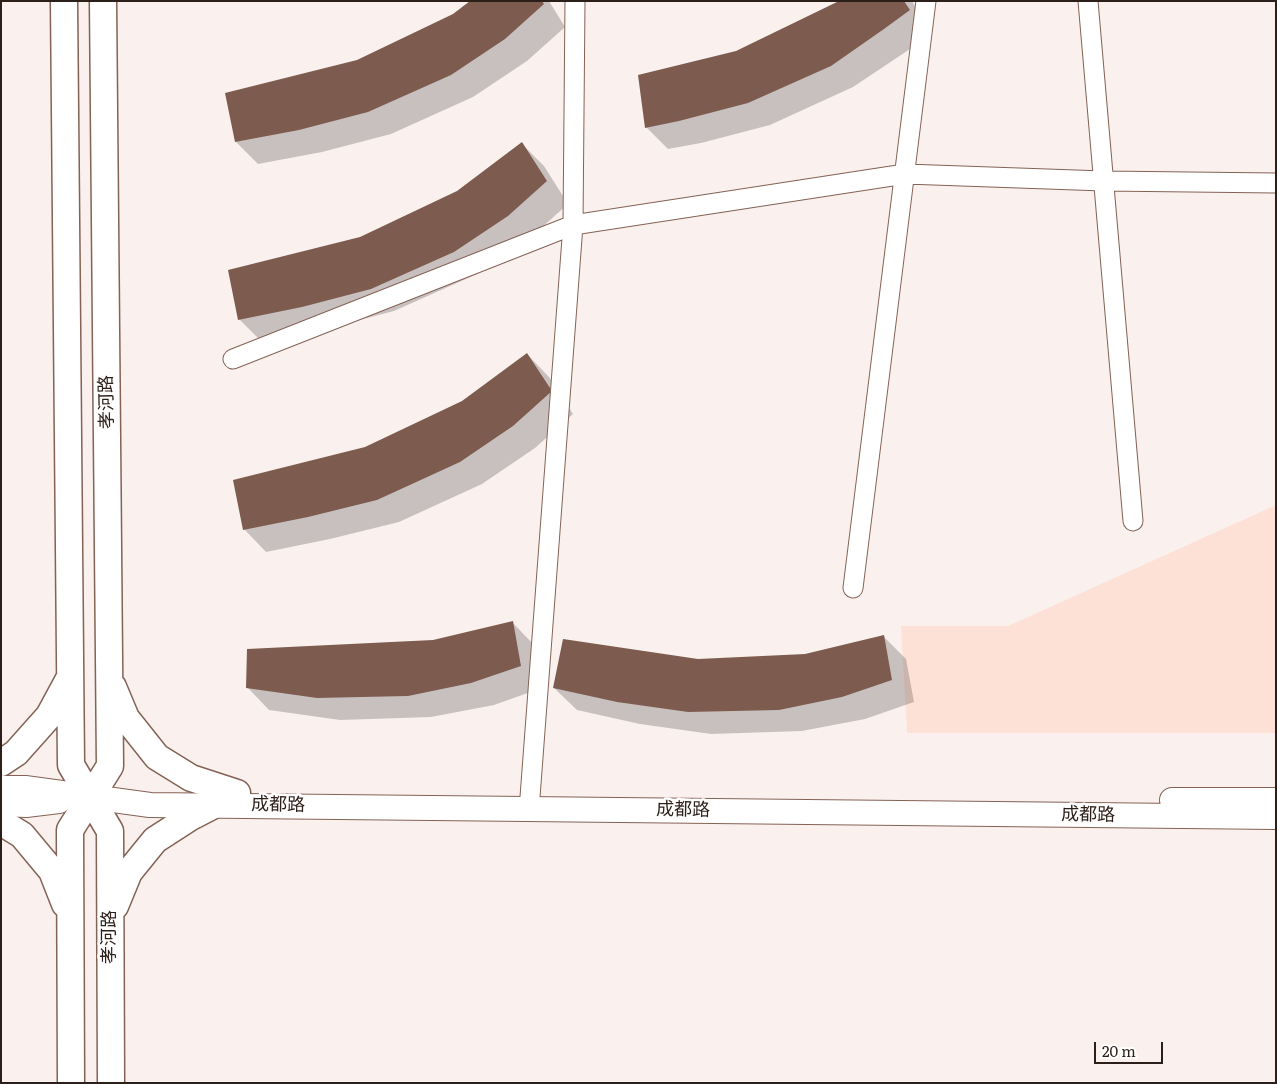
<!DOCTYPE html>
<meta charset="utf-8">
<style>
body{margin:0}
#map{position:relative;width:1277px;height:1084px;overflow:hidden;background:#faf1ee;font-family:Literata,serif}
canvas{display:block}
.frame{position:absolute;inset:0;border:2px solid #2c1e19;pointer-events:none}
.scale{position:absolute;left:1094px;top:1042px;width:69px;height:22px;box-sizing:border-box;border:2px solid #2c1e19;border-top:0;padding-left:6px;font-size:15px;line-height:18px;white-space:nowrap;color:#2c1e19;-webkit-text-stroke:4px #fff;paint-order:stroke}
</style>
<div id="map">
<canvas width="1277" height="1084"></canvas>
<div class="frame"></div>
<div class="scale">20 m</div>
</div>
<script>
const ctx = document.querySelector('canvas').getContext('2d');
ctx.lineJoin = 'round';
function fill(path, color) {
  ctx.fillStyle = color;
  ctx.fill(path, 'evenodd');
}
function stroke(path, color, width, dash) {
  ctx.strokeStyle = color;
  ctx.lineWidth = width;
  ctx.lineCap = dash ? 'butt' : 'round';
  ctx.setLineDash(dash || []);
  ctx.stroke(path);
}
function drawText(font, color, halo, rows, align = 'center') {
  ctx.font = font + ' Literata,"Noto Sans SC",serif';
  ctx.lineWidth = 5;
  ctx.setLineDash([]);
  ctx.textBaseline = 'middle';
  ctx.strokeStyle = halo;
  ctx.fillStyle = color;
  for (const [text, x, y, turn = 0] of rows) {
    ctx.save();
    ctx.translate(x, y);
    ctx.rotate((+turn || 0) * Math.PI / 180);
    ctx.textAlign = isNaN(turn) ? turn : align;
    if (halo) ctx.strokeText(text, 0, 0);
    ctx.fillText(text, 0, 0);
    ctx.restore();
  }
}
fill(new Path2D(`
 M 1276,505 L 1276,733 L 907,733 L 901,626 L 1008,626 Z`), '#fde1d6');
fill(new Path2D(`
 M 472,1 L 549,1 L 565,27 L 527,61 L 473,97 L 391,134 L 322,152 L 258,164 L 236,142 L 357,61 L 454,15 Z
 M 841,1 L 912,1 L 931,33 L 907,51 L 853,87 L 770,125 L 701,143 L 668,149 L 646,127 L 737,52 Z
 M 522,144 L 544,166 L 568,204 L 530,238 L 477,274 L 394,311 L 325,329 L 261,341 L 239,319 L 361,238 L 457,192 Z
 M 527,354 L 549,377 L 573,414 L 535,448 L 482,484 L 399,522 L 330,539 L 266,552 L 244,529 L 366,448 L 462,402 Z
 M 512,622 L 534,645 L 542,688 L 494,705 L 431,717 L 340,720 L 269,710 L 247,687 Z
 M 884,637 L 906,659 L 914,702 L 865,719 L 802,731 L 711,734 L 640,724 L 577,710 L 554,688 L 698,661 L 805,656 Z`), '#0003');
fill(new Path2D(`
 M 470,1 L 542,1 L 544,4 L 505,39 L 451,75 L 368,112 L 299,130 L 235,142 L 225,93 L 357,60 L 453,14 Z
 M 839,1 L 904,1 L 910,10 L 884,29 L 831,66 L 748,103 L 679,121 L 645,128 L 638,75 L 736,51 Z
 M 522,142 L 547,181 L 508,216 L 454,252 L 371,289 L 302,307 L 238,320 L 228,270 L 360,237 L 457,191 Z
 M 527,353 L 552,391 L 513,426 L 460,462 L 377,500 L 308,517 L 243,530 L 233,480 L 365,447 L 462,401 Z
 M 513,621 L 521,666 L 471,683 L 408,696 L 317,698 L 246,688 L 247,649 L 433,640 Z
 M 884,635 L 892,680 L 842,697 L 779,710 L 688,712 L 617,702 L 553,688 L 563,639 L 698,659 L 805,654 Z`), '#7d5c4f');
const minor = new Path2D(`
 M 1088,1 L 1133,521
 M 233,359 L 573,225 L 905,174 L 1104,181 L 1276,183
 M 853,588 L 926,1
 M 530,797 L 573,225 L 575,1`);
const tertiary = new Path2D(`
 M 1,788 L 25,788 L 150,805 L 1276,817
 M 1172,800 L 1276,800
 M 1,804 L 26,805 L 59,801`);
const secondary = new Path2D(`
 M 64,1 L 71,765 L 110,831 L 111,1083
 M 113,687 L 126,718 L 157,757 L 191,778 L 237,793
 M 1,763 L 16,753 L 49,716 L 69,679
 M 1,822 L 22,835 L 52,871 L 65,904
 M 115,906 L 129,872 L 155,840 L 189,818 L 216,804
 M 71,1083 L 70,830 L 110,766 L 103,1`);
stroke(minor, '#846255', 21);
stroke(tertiary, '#846255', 26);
stroke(secondary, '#846255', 29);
stroke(minor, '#fff', 19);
stroke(tertiary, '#fff', 24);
stroke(secondary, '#fff', 26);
drawText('18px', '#2c1e19', '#fff', [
 ["孝河路",107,402,-91],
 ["成都路",278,805,1],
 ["成都路",683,810,1],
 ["成都路",1088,815,1],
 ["孝河路",110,937,-90]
]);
</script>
